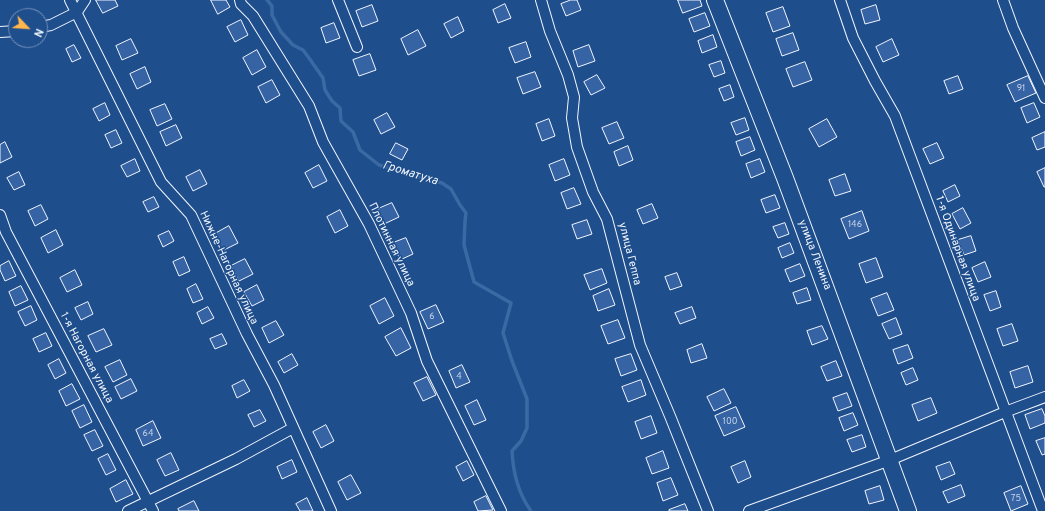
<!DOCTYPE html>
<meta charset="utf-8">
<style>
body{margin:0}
#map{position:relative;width:1045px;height:511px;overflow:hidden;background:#1f4e8c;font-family:Overpass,sans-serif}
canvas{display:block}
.north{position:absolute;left:8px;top:8px;width:40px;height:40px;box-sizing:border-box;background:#1f4e8c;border:1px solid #7391ba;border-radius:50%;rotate:115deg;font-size:11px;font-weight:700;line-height:16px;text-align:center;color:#f2f6ff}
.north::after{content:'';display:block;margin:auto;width:14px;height:18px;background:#ffb74d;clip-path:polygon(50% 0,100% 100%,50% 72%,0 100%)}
</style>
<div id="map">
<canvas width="1045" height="511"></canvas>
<div class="north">N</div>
</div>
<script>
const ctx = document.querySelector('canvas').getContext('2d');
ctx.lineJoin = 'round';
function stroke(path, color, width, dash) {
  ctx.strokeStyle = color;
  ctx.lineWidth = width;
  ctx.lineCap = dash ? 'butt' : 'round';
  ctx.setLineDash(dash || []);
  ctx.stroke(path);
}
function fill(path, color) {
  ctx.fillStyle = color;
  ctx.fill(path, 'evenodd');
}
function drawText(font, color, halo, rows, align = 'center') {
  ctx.font = font + ' Overpass,sans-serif';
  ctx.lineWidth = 3;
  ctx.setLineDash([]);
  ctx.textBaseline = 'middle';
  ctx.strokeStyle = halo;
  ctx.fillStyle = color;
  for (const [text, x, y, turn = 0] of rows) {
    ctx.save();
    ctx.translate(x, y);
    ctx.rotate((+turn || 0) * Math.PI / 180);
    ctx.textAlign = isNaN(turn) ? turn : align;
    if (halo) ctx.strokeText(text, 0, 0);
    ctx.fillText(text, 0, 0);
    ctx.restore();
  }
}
stroke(new Path2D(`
 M 267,0 L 272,6 L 272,15 L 281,32 L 293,45 L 303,50 L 309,58 L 323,78 L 325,90 L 332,101 L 340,108 L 341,121 L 353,132 L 360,150 L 379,165 L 442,183 L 451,189 L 460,205 L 466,213 L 465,221 L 464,245 L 474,282 L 511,303 L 503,333 L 512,361 L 527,399 L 527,428 L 521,441 L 512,451 C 513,473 518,493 531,511`), '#3b69a3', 3.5);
const building = new Path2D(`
 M 96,0 L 115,0 L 118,6 L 103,13 Z
 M 211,0 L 226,0 L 230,7 L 218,14 Z
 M 571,0 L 577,0 L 581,10 L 566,16 L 561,4 Z
 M 678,0 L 700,0 L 702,6 L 683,13 Z
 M 505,4 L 511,18 L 498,23 L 493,10 Z
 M 372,5 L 378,21 L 362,27 L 356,11 Z
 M 876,5 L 880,20 L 865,24 L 861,10 Z
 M 783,7 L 790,26 L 773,32 L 766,13 Z
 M 705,13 L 710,26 L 694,32 L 689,19 Z
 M 458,17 L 464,31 L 451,38 L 444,24 Z
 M 241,20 L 248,35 L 235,42 L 227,27 Z
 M 334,23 L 340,38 L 326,43 L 321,28 Z
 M 418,30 L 426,46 L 408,55 L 401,39 Z
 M 793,33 L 799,50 L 782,56 L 776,39 Z
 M 713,35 L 717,47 L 702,53 L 698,41 Z
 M 131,39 L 138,53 L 122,60 L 116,46 Z
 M 892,39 L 899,55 L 883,62 L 876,47 Z
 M 526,42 L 531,57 L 515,63 L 509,48 Z
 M 74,45 L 81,58 L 72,62 L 66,49 Z
 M 589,45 L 595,61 L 578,67 L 573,51 Z
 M 257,50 L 266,67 L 252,75 L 243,58 Z
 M 370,54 L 376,70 L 359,76 L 353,60 Z
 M 721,61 L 725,73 L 714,77 L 709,65 Z
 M 805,62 L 812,80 L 793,87 L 786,69 Z
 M 145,67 L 151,82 L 137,89 L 130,74 Z
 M 535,72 L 541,87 L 523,94 L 517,78 Z
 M 597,75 L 605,88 L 591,95 L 584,82 Z
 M 958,76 L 963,89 L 949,94 L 944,81 Z
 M 1028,76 L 1036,93 L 1015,102 L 1007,85 Z
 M 272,80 L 280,95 L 266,103 L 258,87 Z
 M 730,85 L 734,97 L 724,101 L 719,89 Z
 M 105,103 L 110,115 L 99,121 L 93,109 Z
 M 1034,103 L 1040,117 L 1027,123 L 1021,108 Z
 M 165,104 L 172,119 L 157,126 L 150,110 Z
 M 387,113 L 395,127 L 381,134 L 374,120 Z
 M 745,118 L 749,130 L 736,135 L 731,123 Z
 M 549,119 L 555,136 L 542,141 L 536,124 Z
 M 827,119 L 837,137 L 819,147 L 809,129 Z
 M 617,122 L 624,138 L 609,144 L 602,128 Z
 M 176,125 L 182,138 L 166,146 L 160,132 Z
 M 116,130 L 122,143 L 111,148 L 105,135 Z
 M 1045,132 L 1045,147 L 1037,150 L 1032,138 Z
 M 750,137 L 755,150 L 741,156 L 736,142 Z
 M 5,142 L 12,157 L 0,163 L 0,145 Z
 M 396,143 L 408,149 L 402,160 L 390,154 Z
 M 937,143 L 944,158 L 930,164 L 923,149 Z
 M 628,146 L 633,160 L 619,166 L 614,152 Z
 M 135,159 L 140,171 L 127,177 L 121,166 Z
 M 564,159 L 570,175 L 555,181 L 549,165 Z
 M 760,159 L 765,172 L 751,178 L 746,164 Z
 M 319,165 L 327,181 L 313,188 L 305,173 Z
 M 1045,168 L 1045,187 L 1044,187 L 1037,172 Z
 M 200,170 L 207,184 L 193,191 L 186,177 Z
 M 19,172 L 25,185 L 14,190 L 7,178 Z
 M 845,174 L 851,191 L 835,196 L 829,180 Z
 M 955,185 L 960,196 L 948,202 L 943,191 Z
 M 574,188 L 581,204 L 567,209 L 561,193 Z
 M 775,195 L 780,208 L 766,213 L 761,200 Z
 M 154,197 L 159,207 L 148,212 L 143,202 Z
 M 392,203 L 399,217 L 384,224 L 378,209 Z
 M 652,204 L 658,218 L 643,224 L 637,210 Z
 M 41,205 L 48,219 L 35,226 L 28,211 Z
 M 963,208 L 971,223 L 960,229 L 952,214 Z
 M 340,210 L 348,226 L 335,233 L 327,217 Z
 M 862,211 L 869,231 L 849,239 L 841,219 Z
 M 587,220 L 592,234 L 577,239 L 572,225 Z
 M 785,223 L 789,234 L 778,238 L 773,227 Z
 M 229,226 L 238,243 L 222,251 L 213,235 Z
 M 56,230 L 63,245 L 48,253 L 41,238 Z
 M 169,231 L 174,241 L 163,247 L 158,236 Z
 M 971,236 L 976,251 L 964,255 L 958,240 Z
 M 406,238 L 413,254 L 400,260 L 393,243 Z
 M 790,243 L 794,253 L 782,258 L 778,248 Z
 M 184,257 L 190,271 L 179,276 L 173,262 Z
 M 876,258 L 883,277 L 866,283 L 859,264 Z
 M 245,259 L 253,274 L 239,281 L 231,266 Z
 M 9,261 L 16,276 L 5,281 L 0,270 L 0,266 Z
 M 985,262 L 991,277 L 978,282 L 972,268 Z
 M 800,264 L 805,276 L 790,282 L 785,270 Z
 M 602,269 L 607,283 L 590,290 L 584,275 Z
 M 75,270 L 82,285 L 67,292 L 60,278 Z
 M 677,273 L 682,286 L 670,290 L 665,277 Z
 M 196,284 L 203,299 L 193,303 L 187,289 Z
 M 257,285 L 264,300 L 252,306 L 244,292 Z
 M 21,286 L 28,300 L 15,306 L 9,292 Z
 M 807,288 L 811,300 L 797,304 L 793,293 Z
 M 609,289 L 615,305 L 598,311 L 593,296 Z
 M 996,291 L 1001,307 L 990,311 L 984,295 Z
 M 887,293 L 894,310 L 878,316 L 871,299 Z
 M 385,298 L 394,316 L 379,324 L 370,306 Z
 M 88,302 L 93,314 L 81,320 L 75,308 Z
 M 436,305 L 444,322 L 428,329 L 420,312 Z
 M 31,306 L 37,320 L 25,326 L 18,312 Z
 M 208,307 L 214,318 L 202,324 L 197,313 Z
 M 692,307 L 696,318 L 680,324 L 675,313 Z
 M 896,318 L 902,334 L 889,339 L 882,324 Z
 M 618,320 L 625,338 L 608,344 L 601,326 Z
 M 276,321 L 284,335 L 269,343 L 262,328 Z
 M 1012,324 L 1018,341 L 1003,346 L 997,329 Z
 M 822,326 L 828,339 L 812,345 L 807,331 Z
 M 401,328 L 411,348 L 396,356 L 385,337 Z
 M 104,329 L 112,345 L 96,352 L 88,336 Z
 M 46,333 L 52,346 L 39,352 L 33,339 Z
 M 222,334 L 227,344 L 215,349 L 210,339 Z
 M 702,344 L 707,358 L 691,363 L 687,350 Z
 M 908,345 L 913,358 L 898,364 L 893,350 Z
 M 292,354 L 298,365 L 284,373 L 278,362 Z
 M 631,354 L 637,370 L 621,376 L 615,359 Z
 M 59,359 L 66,373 L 55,379 L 48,365 Z
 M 120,360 L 127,375 L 113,382 L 105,367 Z
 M 836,361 L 842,376 L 827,381 L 821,367 Z
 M 462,365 L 470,382 L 456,388 L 449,371 Z
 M 1028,366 L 1033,382 L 1015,388 L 1010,372 Z
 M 913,368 L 918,380 L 906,385 L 901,373 Z
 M 427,377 L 436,395 L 423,401 L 414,383 Z
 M 131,379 L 137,391 L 121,399 L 115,387 Z
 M 244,380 L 250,391 L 237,398 L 232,386 Z
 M 641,380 L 646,395 L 628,402 L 622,387 Z
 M 72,384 L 80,399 L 66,406 L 59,391 Z
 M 724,389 L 731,403 L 714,411 L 707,397 Z
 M 847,393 L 852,406 L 838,411 L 833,398 Z
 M 931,398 L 937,413 L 918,421 L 912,405 Z
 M 477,400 L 486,420 L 474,425 L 465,406 Z
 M 84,405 L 92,422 L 80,428 L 72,411 Z
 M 736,407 L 745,427 L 724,436 L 715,416 Z
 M 1042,409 L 1045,416 L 1045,423 L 1030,429 L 1025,415 Z
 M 260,410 L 266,421 L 254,427 L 248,415 Z
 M 853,413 L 858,425 L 844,431 L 839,418 Z
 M 651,416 L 657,433 L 641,439 L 635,422 Z
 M 153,421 L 161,438 L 143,446 L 136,430 Z
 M 326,425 L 334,441 L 321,448 L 313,432 Z
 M 95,430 L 103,446 L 92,451 L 84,435 Z
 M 862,435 L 866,447 L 852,452 L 847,440 Z
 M 1045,438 L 1045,454 L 1042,455 L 1036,441 Z
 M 663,451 L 669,468 L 652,474 L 646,458 Z
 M 171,453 L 179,470 L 165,476 L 157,460 Z
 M 108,454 L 116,470 L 106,475 L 98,459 Z
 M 292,460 L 297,472 L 282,479 L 277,467 Z
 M 467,461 L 474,475 L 463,481 L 456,467 Z
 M 745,461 L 751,477 L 738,483 L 731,467 Z
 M 950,462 L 955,474 L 941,480 L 936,467 Z
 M 351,475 L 361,493 L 347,500 L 338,482 Z
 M 671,478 L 678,495 L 663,501 L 657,483 Z
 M 126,480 L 133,494 L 116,502 L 110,489 Z
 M 961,485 L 965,496 L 948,503 L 943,492 Z
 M 880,486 L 884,500 L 869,504 L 865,491 Z
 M 1021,486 L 1028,504 L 1011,511 L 1004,493 Z
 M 486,496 L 493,510 L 478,511 L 474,502 Z
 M 307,498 L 313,511 L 300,511 L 296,504 Z
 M 194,501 L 199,511 L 179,511 L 178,509 Z
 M 685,504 L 688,511 L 669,511 L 669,510 Z`);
fill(building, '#3563a3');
stroke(building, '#f2f6ff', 1);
const street = new Path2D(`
 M 70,0 L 161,182 L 191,215 L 247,334 L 274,385 L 331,511
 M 240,0 L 241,4 L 253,16 L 309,106 L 323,142 L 369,224 L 411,313 L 427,361 L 501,511
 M 338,0 L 357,47
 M 541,0 L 550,31 L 568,75 L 574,97 L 572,118 L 577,147 L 593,192 L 607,219 L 640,345 L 670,416 L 708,511
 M 840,0 L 853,38 L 875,81 L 895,116 L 1043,511
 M 1003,0 L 1013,28 L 1045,98
 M 40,27 L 51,25 L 77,12 L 85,0
 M 0,32 L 16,31
 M 0,215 L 6,232 L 153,511
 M 128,511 L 236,459 L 293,428
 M 749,511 L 890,460 L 1005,412 L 1045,397`);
const primary = new Path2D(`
 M 715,0 L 785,178 L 908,511`);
stroke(street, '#f2f6ff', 12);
stroke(primary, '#f2f6ff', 18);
stroke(street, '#1f4e8c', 10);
stroke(primary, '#1f4e8c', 16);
drawText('9px', '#c3d1e8', null, [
 ["91",1021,89],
 ["146",855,225],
 ["6",432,317],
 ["4",459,377],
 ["100",730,422],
 ["64",148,434],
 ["75",1016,499]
]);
drawText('11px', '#f2f6ff', '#1f4e8c', [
 ["Плотинная улица",391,245,64],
 ["1-я Одинарная улица",957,249,70],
 ["улица Геппа",629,254,76],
 ["улица Ленина",814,255,69],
 ["Нижне-Нагорная улица",228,268,65],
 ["1-я Нагорная улица",86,358,62]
]);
drawText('italic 12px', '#f2f6ff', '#1f4e8c', [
 ["Громатуха",410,174,17]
]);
</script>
